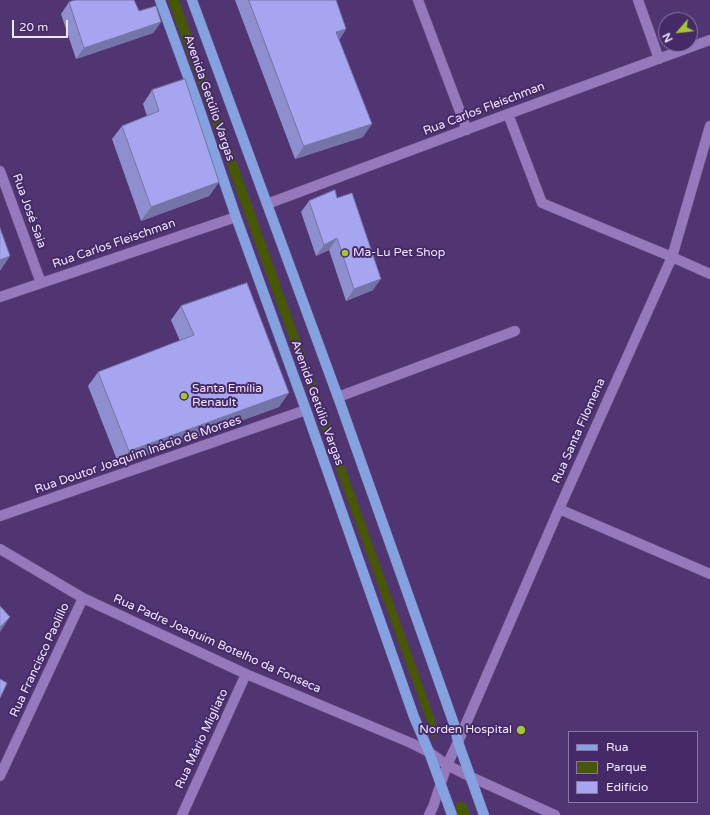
<!DOCTYPE html>
<meta charset="utf-8">
<style>
body{margin:0}
#map{position:relative;width:710px;height:815px;overflow:hidden;background:#513573;font-family:"Varela Round",sans-serif}
canvas{display:block}
.legend{position:absolute;left:568px;top:731px;width:130px;height:72px;box-sizing:border-box;background:#462a67;border:1px solid #8a76a3;margin:0;padding:5px 7px;list-style:none;font-size:12px;color:#f0e7fe}
.legend li{display:flex;align-items:center;gap:8px;height:20px}
.legend b{width:20px;border:1px solid #8a76a3}
.north{position:absolute;left:658px;top:12px;width:40px;height:40px;box-sizing:border-box;background:#462a67;border:1px solid #8a76a3;border-radius:50%;rotate:242deg;font-size:11px;font-weight:700;line-height:16px;text-align:center;color:#f0e7fe}
.north::after{content:'';display:block;margin:auto;width:14px;height:18px;background:#a3c927;clip-path:polygon(50% 0,100% 100%,50% 72%,0 100%)}
.scale{position:absolute;left:12px;top:20px;width:56px;height:18px;box-sizing:border-box;border:2px solid #f0e7fe;border-top:0;padding-left:5px;font-size:12px;line-height:14px;white-space:nowrap;color:#f0e7fe;-webkit-text-stroke:3px #462a67;paint-order:stroke}
</style>
<div id="map">
<canvas width="710" height="815"></canvas>
<ul class="legend">
<li><b style="height:5px;background:#83a2df"></b>Rua</li>
<li><b style="height:11px;background:#465900"></b>Parque</li>
<li><b style="height:11px;background:#a5a6ef"></b>Edifício</li>
</ul>
<div class="north">N</div>
<div class="scale">20 m</div>
</div>
<script>
const ctx = document.querySelector('canvas').getContext('2d');
ctx.lineJoin = 'round';
function fill(path, color) {
  ctx.fillStyle = color;
  ctx.fill(path, 'evenodd');
}
function stroke(path, color, width, dash) {
  ctx.strokeStyle = color;
  ctx.lineWidth = width;
  ctx.lineCap = dash ? 'butt' : 'round';
  ctx.setLineDash(dash || []);
  ctx.stroke(path);
}
function drawText(font, color, halo, rows, align = 'center') {
  ctx.font = font + ' "Varela Round",sans-serif';
  ctx.lineWidth = 4;
  ctx.setLineDash([]);
  ctx.textBaseline = 'middle';
  ctx.strokeStyle = halo;
  ctx.fillStyle = color;
  for (const [text, x, y, turn = 0] of rows) {
    ctx.save();
    ctx.translate(x, y);
    ctx.rotate((+turn || 0) * Math.PI / 180);
    ctx.textAlign = isNaN(turn) ? turn : align;
    if (halo) ctx.strokeText(text, 0, 0);
    ctx.fillText(text, 0, 0);
    ctx.restore();
  }
}
fill(new Path2D(`
 M 168,0 L 179,0 L 439,731 L 436,738 L 432,736 L 430,730 Z
 M 459,801 C 467,802 468,808 470,815 L 458,815 C 456,809 454,806 459,801 Z`), '#465900');
const minor = new Path2D(`
 M 418,0 L 467,130
 M 638,0 L 659,59
 M 508,114 L 542,203 L 672,257 L 710,274
 M 0,171 L 41,283
 M 267,204 L 508,114 L 710,40
 M 0,297 L 236,217
 M 338,397 L 515,331
 M 559,509 L 710,574
 M 0,516 L 306,410
 M 0,549 L 83,598 L 246,674 L 411,743 L 429,752 L 447,765 L 471,777 L 555,815
 M 0,776 L 83,598
 M 182,815 L 246,674
 M 429,815 L 433,807 L 447,765 L 458,742 L 559,509 L 672,257 L 710,126`);
const major = new Path2D(`
 M 160,0 L 196,99 L 236,217 L 306,410 L 414,717 L 429,752 L 452,815
 M 192,0 L 338,397 L 454,724 L 458,742 L 484,815`);
stroke(minor, '#674f82', 11);
stroke(major, '#674f82', 11);
stroke(minor, '#9679bd', 10);
stroke(major, '#83a2df', 10);
fill(new Path2D(`
 M 235,0 L 336,0 L 346,29 L 339,40 L 363,137 L 295,159 Z
 M 69,2 L 139,11 L 161,22 L 153,33 L 76,59 L 61,14 Z
 M 152,90 L 219,182 L 209,196 L 141,221 L 112,139 L 122,126 L 147,116 L 143,104 Z
 M 337,198 L 373,290 L 346,301 L 329,250 L 316,256 L 301,212 L 309,201 Z
 M 181,306 L 279,407 L 119,465 L 88,386 L 98,372 L 180,341 L 171,320 Z`), '#8e8fce');
fill(new Path2D(`
 M 161,22 L 153,33 L 76,59 L 84,48 Z
 M 346,29 L 337,42 L 336,32 Z
 M 372,124 L 363,137 L 295,159 L 304,146 Z
 M 219,182 L 209,196 L 141,221 L 151,207 Z
 M 337,238 L 329,250 L 316,256 L 324,245 Z
 M 10,256 L 0,271 L 0,260 Z
 M 381,279 L 373,290 L 346,301 L 354,289 Z
 M 289,393 L 279,407 L 119,465 L 129,451 Z
 M 10,617 L 0,632 L 0,627 Z`), '#7474a7');
const building = new Path2D(`
 M 76,0 L 134,0 L 139,11 L 156,6 L 161,22 L 84,48 L 69,2 Z
 M 249,0 L 336,0 L 346,29 L 336,32 L 372,124 L 304,146 Z
 M 185,79 L 219,182 L 151,207 L 122,126 L 159,111 L 152,90 Z
 M 335,190 L 337,198 L 352,193 L 381,279 L 354,289 L 337,238 L 324,245 L 309,201 Z
 M 0,228 L 10,256 L 0,260 Z
 M 247,283 L 289,393 L 129,451 L 98,372 L 194,335 L 181,306 Z
 M 0,606 L 10,617 L 0,627 Z
 M 0,679 L 7,683 L 0,698 Z`);
fill(building, '#a5a6ef');
stroke(building, '#7474a7', 1);
for (const [x, y, r, color] of [
 [345,253,4,"#a3c927"],
 [184,396,4,"#a3c927"],
 [521,730,5,"#a3c927"]
]) {
  const dot = new Path2D();
  dot.arc(x, y, r, 0, 2 * Math.PI);
  ctx.fillStyle = color;
  ctx.fill(dot);
  stroke(dot, '#462a67', 1.5);
}
drawText('12px', '#f0e7fe', '#462a67', [
 ["Avenida Getúlio Vargas",209,98,71],
 ["Rua Carlos Fleischman",484,109,-21],
 ["Rua José Saia",29,211,70],
 ["Rua Carlos Fleischman",114,244,-19],
 ["Avenida Getúlio Vargas",317,403,70],
 ["Rua Santa Filomena",579,431,-66],
 ["Rua Doutor Joaquim Inácio de Moraes",138,455,-19],
 ["Rua Padre Joaquim Botelho da Fonseca",217,644,24],
 ["Rua Francisco Paolillo",40,660,-65],
 ["Rua Mário Migliato",202,739,-65]
]);
drawText('12px', '#f0e7fe', '#462a67', [
 ["Ma-Lu Pet Shop",353,253],
 ["Santa Emília",192,389],
 ["Renault",192,403],
 ["Norden Hospital",512,730,"right"]
], 'left');
</script>
